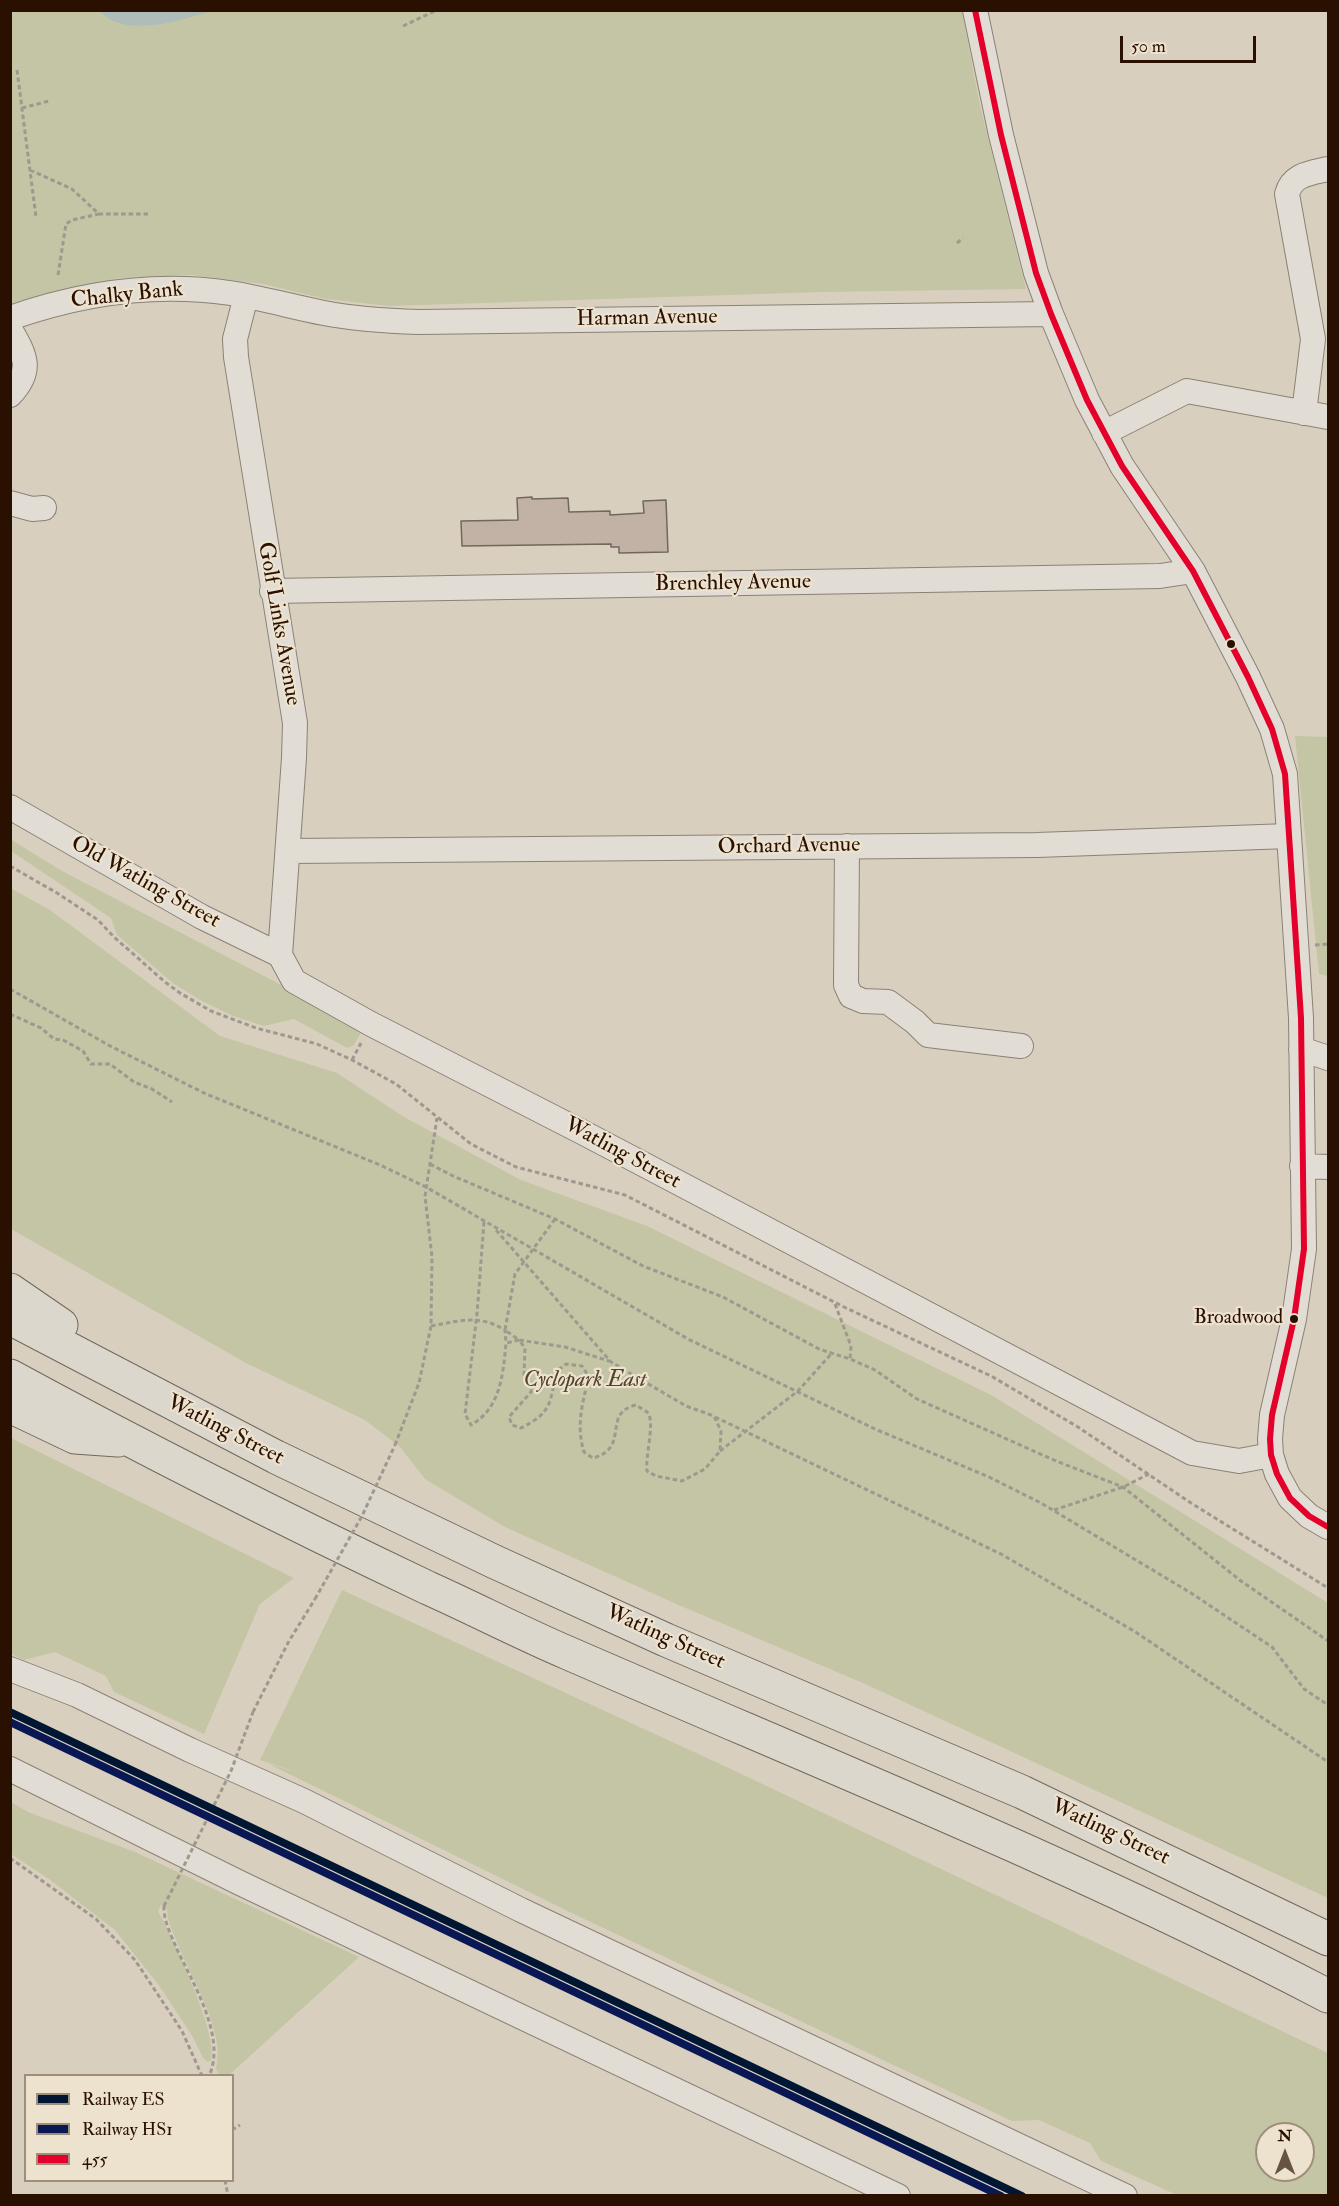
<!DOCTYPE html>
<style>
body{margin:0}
#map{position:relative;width:1339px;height:2206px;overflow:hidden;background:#d9cfbe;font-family:"IM FELL Double Pica",serif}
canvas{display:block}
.frame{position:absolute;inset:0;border:12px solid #291000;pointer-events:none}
.legend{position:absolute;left:24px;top:2074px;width:210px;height:108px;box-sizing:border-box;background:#ede2ce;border:2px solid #9f8e7c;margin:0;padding:8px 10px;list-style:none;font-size:18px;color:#291000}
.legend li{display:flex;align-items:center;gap:12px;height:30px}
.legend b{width:30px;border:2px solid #9f8e7c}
.north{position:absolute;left:1255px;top:2122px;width:60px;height:60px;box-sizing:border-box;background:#ede2ce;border:2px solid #9f8e7c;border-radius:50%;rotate:0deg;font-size:16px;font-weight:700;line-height:24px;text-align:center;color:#291000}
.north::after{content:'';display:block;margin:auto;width:21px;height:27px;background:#675342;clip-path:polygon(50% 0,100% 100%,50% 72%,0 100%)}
.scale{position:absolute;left:1120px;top:36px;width:136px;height:27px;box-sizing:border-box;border:3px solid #291000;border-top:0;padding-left:8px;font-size:18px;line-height:21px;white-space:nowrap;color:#291000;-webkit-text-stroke:4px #ede2ce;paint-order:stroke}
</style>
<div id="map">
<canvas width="1339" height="2206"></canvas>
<div class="frame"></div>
<ul class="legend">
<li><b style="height:8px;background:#011633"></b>Railway ES</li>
<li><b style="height:8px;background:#091855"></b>Railway HS1</li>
<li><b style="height:8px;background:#e4002b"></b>455</li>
</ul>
<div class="north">N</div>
<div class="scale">50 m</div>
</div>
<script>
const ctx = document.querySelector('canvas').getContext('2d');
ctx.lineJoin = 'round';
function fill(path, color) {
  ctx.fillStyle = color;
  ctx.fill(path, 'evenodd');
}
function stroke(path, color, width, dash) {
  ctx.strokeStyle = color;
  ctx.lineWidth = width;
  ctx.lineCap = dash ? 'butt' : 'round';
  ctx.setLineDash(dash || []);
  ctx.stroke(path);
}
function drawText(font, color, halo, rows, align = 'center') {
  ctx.font = font + ' "IM FELL Double Pica",serif';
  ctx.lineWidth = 4.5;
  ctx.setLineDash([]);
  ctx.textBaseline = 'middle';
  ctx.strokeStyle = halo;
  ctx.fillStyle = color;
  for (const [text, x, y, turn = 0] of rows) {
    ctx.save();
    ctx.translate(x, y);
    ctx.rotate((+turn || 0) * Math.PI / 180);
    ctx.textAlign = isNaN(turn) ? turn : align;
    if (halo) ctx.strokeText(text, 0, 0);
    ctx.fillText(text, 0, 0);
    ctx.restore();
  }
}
fill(new Path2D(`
 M 11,10 L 962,11 L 980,106 L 1026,289 L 822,292 L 389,306 L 326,299 L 263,284 L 192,275 L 120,278 L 11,303 Z
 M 1295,736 L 1328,737 L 1328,976 L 1319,974 Z
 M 10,839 L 62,871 L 364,1028 L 353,1046 L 347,1048 L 294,1019 L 264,1026 L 233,1016 L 200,1000 L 173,983 L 117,935 L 111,918 L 11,851 Z
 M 10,888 L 50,910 L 220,1036 L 337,1073 L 404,1117 L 521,1180 L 647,1226 L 993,1396 L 1328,1603 L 1328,1898 L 863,1683 L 681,1606 L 505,1527 L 425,1479 L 400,1447 L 365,1420 L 246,1363 L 11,1229 Z
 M 11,1438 L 294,1578 L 260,1604 L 204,1734 L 114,1692 L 106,1676 L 55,1652 L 24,1660 L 11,1654 Z
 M 342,1590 L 733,1770 L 1328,2053 L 1328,2195 L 1177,2195 L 1101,2161 L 1090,2143 L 1039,2120 L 1012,2121 L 578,1916 L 269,1764 L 302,1774 L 260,1760 ZM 1267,2134 L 1303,2134 L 1303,2170 L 1267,2170 Z
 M 11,1802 L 28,1812 L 135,1852 L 359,1957 L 229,2075 L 220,2075 L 216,2069 C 226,2030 190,1977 176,1940 C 172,1930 167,1919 167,1909 L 161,1905 L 158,1911 C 172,1937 219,2035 211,2060 L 208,2062 L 203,2058 L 193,2037 L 158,1984 L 115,1930 L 49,1879 L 11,1854 Z`), '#c3c5a4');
fill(new Path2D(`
 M 100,11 L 212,11 C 182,20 124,39 100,11 Z`), '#aebdba');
const building = new Path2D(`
 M 532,497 L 532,499 L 568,498 L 569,512 L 610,511 L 610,515 L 644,513 L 643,501 L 666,500 L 668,552 L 619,553 L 619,547 L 611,547 L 611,544 L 462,546 L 461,521 L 518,520 L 517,498 Z`);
fill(building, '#c2b1a5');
stroke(building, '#71685d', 1.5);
const minor = new Path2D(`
 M 975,10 L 1001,135 L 1036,273 L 1051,314 L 1087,400 L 1122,466 L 1193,571 L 1248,677 L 1272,729 L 1285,774 L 1301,1018 L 1304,1249 L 1294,1319 L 1272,1415 L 1270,1439 L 1271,1455 L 1277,1474 L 1290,1498 L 1309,1516 L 1328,1527
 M 246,296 L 235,339 L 236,357 L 295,723 L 294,758 L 280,955
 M 10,318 C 81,293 156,282 230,293 C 262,298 293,307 324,313 C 355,319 388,321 419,322 L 1051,314
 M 10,329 C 25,355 34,370 10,395
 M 1304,413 L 1313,339 L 1287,194 C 1292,174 1311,173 1328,169
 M 1104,433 L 1187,391 L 1328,417
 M 10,503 L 32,509 L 44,508
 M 272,591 L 1160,576 L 1193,571
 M 10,807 L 202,917 L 280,955
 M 847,846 L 846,985 L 851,996 L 863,1001 L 888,1002 L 915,1022 L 928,1035 L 1021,1046
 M 288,851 L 1037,845 L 1289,836
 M 280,955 L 294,981 L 371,1024 L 582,1132 L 1192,1453 L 1239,1461 L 1271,1455
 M 1301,1049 L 1328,1058
 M 1302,1166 L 1328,1167
 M 10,1669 L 77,1695 L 190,1750 L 304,1801 L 521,1910 L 1125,2196
 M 10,1769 L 240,1883 L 898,2196`);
const highway = new Path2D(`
 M 10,1290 L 61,1325
 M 10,1318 L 276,1457 L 495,1562 L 666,1640 L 1022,1792 L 1328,1939
 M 10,1376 C 148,1451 287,1521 428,1588 C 475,1609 521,1633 568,1653 C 823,1764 1081,1867 1328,1996
 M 10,1406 L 75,1437 L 118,1440`);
stroke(minor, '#8a8176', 26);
stroke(highway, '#71685d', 35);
stroke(new Path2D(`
 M 403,26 L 437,10
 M 17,70 L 36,217
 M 22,108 L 49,101
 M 30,170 L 72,189 L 99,214 L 148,214
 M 957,243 L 963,238
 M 58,275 L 66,224 L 72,220 L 99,214
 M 10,866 L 57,893 L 98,920 L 114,937 L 165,982 L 180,993 L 211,1011 L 256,1028 L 317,1044 L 352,1060 L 396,1084 L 471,1144 L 516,1167 L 625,1195 L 844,1307 L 991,1376 L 1078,1427 L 1191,1503 L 1328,1588
 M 1315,945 L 1328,944
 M 10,989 L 110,1046 L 204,1093 L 380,1165 L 426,1187 L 688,1339 L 875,1429 L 989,1477 L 1041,1503 L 1191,1593 L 1272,1647 L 1304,1689 L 1328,1705
 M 10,1014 L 41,1028 L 54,1039 L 63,1040 L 83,1051 L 91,1064 L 110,1064 L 134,1082 L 152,1089 L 172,1102
 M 352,1060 L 361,1043
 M 430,1164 L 453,1176 L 555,1219 L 643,1266 L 723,1297 L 819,1349 L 850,1359 L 875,1370 L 917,1399 L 1056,1461 L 1123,1487 L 1241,1581 L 1328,1641
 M 555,1219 L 515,1274 L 505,1330 L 519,1340 L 565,1347 L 609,1361
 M 484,1222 L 477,1314 L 465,1414 L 471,1425 C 501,1408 503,1374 506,1343 L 519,1340 L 525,1348 L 524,1376 L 532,1382 L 531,1392 L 509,1417 L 512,1425 L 521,1428 C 553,1412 549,1403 557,1371 L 566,1364 L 582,1366 L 589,1377 C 582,1404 576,1426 584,1452 L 593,1458 C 631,1448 601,1413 636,1405 C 640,1408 645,1410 648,1413 C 655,1423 645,1457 647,1471 L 656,1476 L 682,1481 L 705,1469 L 720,1451 L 721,1431 L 714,1416 L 686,1406 L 611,1362 L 496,1230
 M 835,1304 L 851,1346 L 850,1359
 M 431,1326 C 459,1321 479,1314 505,1330 L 506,1343
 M 715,1417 L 1001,1554 L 1134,1631 L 1328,1762
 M 395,1445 L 419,1383 L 431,1326 L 432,1257 L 425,1196 L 437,1118
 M 720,1451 L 798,1391 L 832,1353
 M 1054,1510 L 1123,1487 L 1149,1474
 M 253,1712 L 289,1641 L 315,1599
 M 10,1858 L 96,1919 L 135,1960 L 182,2031 L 202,2076
 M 164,1906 C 163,1919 171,1935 176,1947 C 192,1982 227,2037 209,2076
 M 232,2130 L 240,2125
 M 225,2180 L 228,2196`), '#9e988f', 3, [4.5, 3]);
stroke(minor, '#e2ddd4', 24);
stroke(highway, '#dcd7cc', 33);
stroke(new Path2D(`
 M 315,1599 L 362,1516 L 395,1445
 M 164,1906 L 231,1771 L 253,1712`), '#9e988f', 3, [4.5, 3]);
stroke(new Path2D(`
 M 975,10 L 1001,135 L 1036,273 L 1051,314 L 1087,400 L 1122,466 L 1193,571 L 1248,677 L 1272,729 L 1285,774 L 1301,1018 L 1304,1249 L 1294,1319 L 1272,1415 L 1270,1439 L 1271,1455 L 1277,1474 L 1290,1498 L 1309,1516 L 1328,1527`), '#e4002b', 6);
stroke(new Path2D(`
 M 10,1712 L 1022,2196`), '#011633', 8);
stroke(new Path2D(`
 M 10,1722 L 1001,2196`), '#091855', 8);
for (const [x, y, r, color] of [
 [1231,644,5,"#291000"],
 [1294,1319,5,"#291000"]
]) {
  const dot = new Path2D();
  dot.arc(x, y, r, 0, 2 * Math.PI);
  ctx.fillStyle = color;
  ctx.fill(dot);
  stroke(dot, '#ede2ce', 2);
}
drawText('20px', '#291000', '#ede2ce', [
 ["Broadwood",1283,1319]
], 'right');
drawText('22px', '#291000', '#ede2ce', [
 ["Chalky Bank",127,296,-6],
 ["Harman Avenue",647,319,-1],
 ["Brenchley Avenue",733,584,-1],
 ["Golf Links Avenue",278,624,80],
 ["Orchard Avenue",789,847,-1],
 ["Old Watling Street",145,883,29],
 ["Watling Street",622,1154,28],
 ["Watling Street",225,1431,27],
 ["Watling Street",665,1638,24],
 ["Watling Street",1110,1833,25]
]);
drawText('italic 22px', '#52442b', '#ede2ce', [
 ["Cyclopark East",585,1381]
]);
</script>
